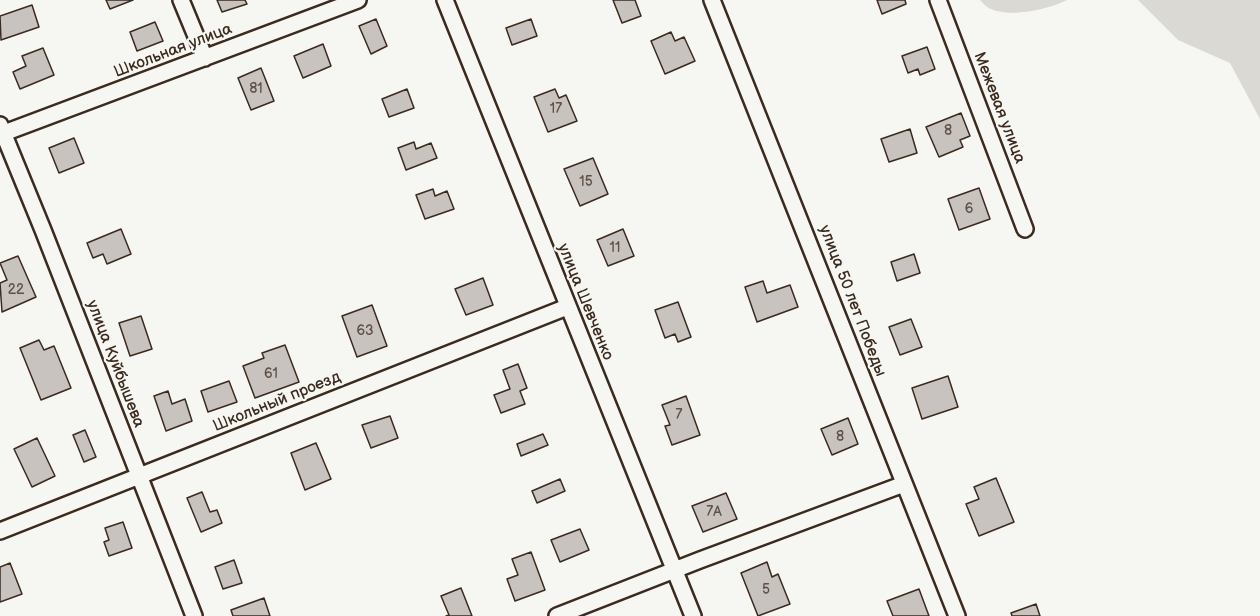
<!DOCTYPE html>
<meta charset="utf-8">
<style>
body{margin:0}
canvas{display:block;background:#f6f6f2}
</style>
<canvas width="1260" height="616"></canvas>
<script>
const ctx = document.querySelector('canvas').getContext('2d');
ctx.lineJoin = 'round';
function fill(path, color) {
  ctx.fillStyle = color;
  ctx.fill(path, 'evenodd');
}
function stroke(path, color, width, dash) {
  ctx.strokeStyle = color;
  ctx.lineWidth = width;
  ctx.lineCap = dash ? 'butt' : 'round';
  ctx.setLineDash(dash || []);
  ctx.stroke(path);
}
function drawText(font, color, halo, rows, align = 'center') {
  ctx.font = font + ' "Balsamiq Sans",sans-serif';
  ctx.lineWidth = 4.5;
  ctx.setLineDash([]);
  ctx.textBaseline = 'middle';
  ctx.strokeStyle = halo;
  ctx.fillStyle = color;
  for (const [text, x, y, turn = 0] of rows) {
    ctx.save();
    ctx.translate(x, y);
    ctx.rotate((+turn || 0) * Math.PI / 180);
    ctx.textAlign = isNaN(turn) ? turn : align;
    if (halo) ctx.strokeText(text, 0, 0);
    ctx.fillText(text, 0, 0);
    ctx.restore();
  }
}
fill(new Path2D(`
 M 980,0 L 1067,0 C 1050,9 1010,18 991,9 C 987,8 983,3 980,0 Z
 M 1138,0 L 1260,0 L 1260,119 L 1230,63 L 1178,40 Z`), '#dad9d3');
const building = new Path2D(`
 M 106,0 L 133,0 L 110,9 Z
 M 217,0 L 245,0 L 247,4 L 222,12 Z
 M 613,0 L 635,0 L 641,16 L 622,23 Z
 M 877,0 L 905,0 L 906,4 L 882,14 Z
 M 32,5 L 39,27 L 1,40 L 0,16 Z
 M 376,19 L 387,46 L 371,54 L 359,26 Z
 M 531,19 L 537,36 L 512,45 L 506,28 Z
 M 155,22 L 163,41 L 137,51 L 130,32 Z
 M 671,32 L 675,41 L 684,37 L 695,61 L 665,74 L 651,41 Z
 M 323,44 L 331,66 L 303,78 L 294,56 Z
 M 927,47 L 935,69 L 920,75 L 918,69 L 908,73 L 902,56 Z
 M 43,48 L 54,75 L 20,89 L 13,72 L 26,66 L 22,56 Z
 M 261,68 L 274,101 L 251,110 L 238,78 Z
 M 407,89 L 414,108 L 389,117 L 382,99 Z
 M 555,89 L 559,98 L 566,95 L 577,121 L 548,132 L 534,97 Z
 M 961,113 L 970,136 L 960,140 L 963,147 L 939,157 L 926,127 Z
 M 910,129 L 917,153 L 889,162 L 881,139 Z
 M 74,138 L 84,163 L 59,173 L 49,148 Z
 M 414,142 L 416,149 L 431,143 L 437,158 L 406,170 L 398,148 Z
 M 593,158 L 608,194 L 580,206 L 564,169 Z
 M 979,188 L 990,219 L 959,230 L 948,199 Z
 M 433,189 L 435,196 L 447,191 L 454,209 L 425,219 L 416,195 Z
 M 121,229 L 131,254 L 107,264 L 103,254 L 93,258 L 87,243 Z
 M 623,229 L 634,256 L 608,266 L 597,240 Z
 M 914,254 L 920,273 L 897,281 L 891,262 Z
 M 18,256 L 36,297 L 2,312 L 0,283 L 7,280 L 0,263 Z
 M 483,278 L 493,305 L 466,315 L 455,289 Z
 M 763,281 L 767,293 L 790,285 L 798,307 L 757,322 L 745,287 Z
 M 678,302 L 691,337 L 678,342 L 675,334 L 665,338 L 655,310 Z
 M 372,305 L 387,346 L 357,357 L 342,316 Z
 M 141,316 L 152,349 L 130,356 L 119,323 Z
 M 911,319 L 922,347 L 900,355 L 889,327 Z
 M 39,340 L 44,350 L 54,346 L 71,388 L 41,400 L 20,348 Z
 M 285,345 L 299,382 L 255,398 L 243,366 L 264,358 L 262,353 Z
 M 518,364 L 527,388 L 520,391 L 525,404 L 501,413 L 494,395 L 510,389 L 503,370 Z
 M 948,376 L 958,407 L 922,419 L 912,388 Z
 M 229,381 L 237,402 L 208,412 L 201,391 Z
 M 168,391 L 172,404 L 185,399 L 192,421 L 166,431 L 154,396 Z
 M 686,396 L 700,435 L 672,445 L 665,426 L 670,425 L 662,405 Z
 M 390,416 L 398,438 L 371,448 L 362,425 Z
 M 848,418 L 858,444 L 832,455 L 821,429 Z
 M 85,430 L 96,457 L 84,462 L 73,435 Z
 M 543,434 L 548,445 L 521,456 L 517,444 Z
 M 37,438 L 55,476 L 32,487 L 14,449 Z
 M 316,443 L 331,479 L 305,490 L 291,453 Z
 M 996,478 L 1014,522 L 979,536 L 966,504 L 979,499 L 974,487 Z
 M 560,479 L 565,491 L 537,503 L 532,491 Z
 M 202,492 L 210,512 L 217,510 L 222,523 L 201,532 L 187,498 Z
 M 726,493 L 737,519 L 703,532 L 692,506 Z
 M 123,522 L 132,548 L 109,556 L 104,542 L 109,540 L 105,528 Z
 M 580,529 L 589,550 L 560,562 L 551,540 Z
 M 531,552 L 545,590 L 515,601 L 507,579 L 518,575 L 512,559 Z
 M 234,560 L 242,583 L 223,589 L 215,567 Z
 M 767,562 L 772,577 L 778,574 L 790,604 L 758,616 L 741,573 Z
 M 10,563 L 22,594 L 0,602 L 0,567 Z
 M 461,588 L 472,616 L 446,616 L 449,615 L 441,596 Z
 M 919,589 L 929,616 L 893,616 L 887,601 Z
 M 264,598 L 270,616 L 233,616 L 231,610 Z
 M 1036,604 L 1040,616 L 1012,616 L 1011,613 Z`);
fill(building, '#c8c3be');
stroke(building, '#3b2a1e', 1.5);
const minor = new Path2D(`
 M 181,0 L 205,58
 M 445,0 L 693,616
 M 712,0 L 957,616
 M 938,0 L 1025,229
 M 0,125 L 43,230 L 194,616
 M 0,133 L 4,133 L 358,0
 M 0,531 L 567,307
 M 557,616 L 700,560 L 904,484`);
stroke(minor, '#3b2a1e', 20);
stroke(minor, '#f6f6f2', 15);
drawText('14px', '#5e5046', null, [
 ["81",256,89],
 ["17",556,109],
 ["8",948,131],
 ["15",586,182],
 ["6",969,209],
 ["11",615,248],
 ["22",16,290],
 ["63",365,331],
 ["61",271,374],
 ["7",679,415],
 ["8",840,437],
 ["7А",714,512],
 ["5",766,590]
]);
drawText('16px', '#3b2a1e', '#f6f6f2', [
 ["Школьная улица",173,51,-21],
 ["Межевая улица",999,108,69],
 ["улица 50 лет Победы",852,301,69],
 ["улица Шевченко",585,302,68],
 ["улица Куйбышева",115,364,69],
 ["Школьный проезд",277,402,-22]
]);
</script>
